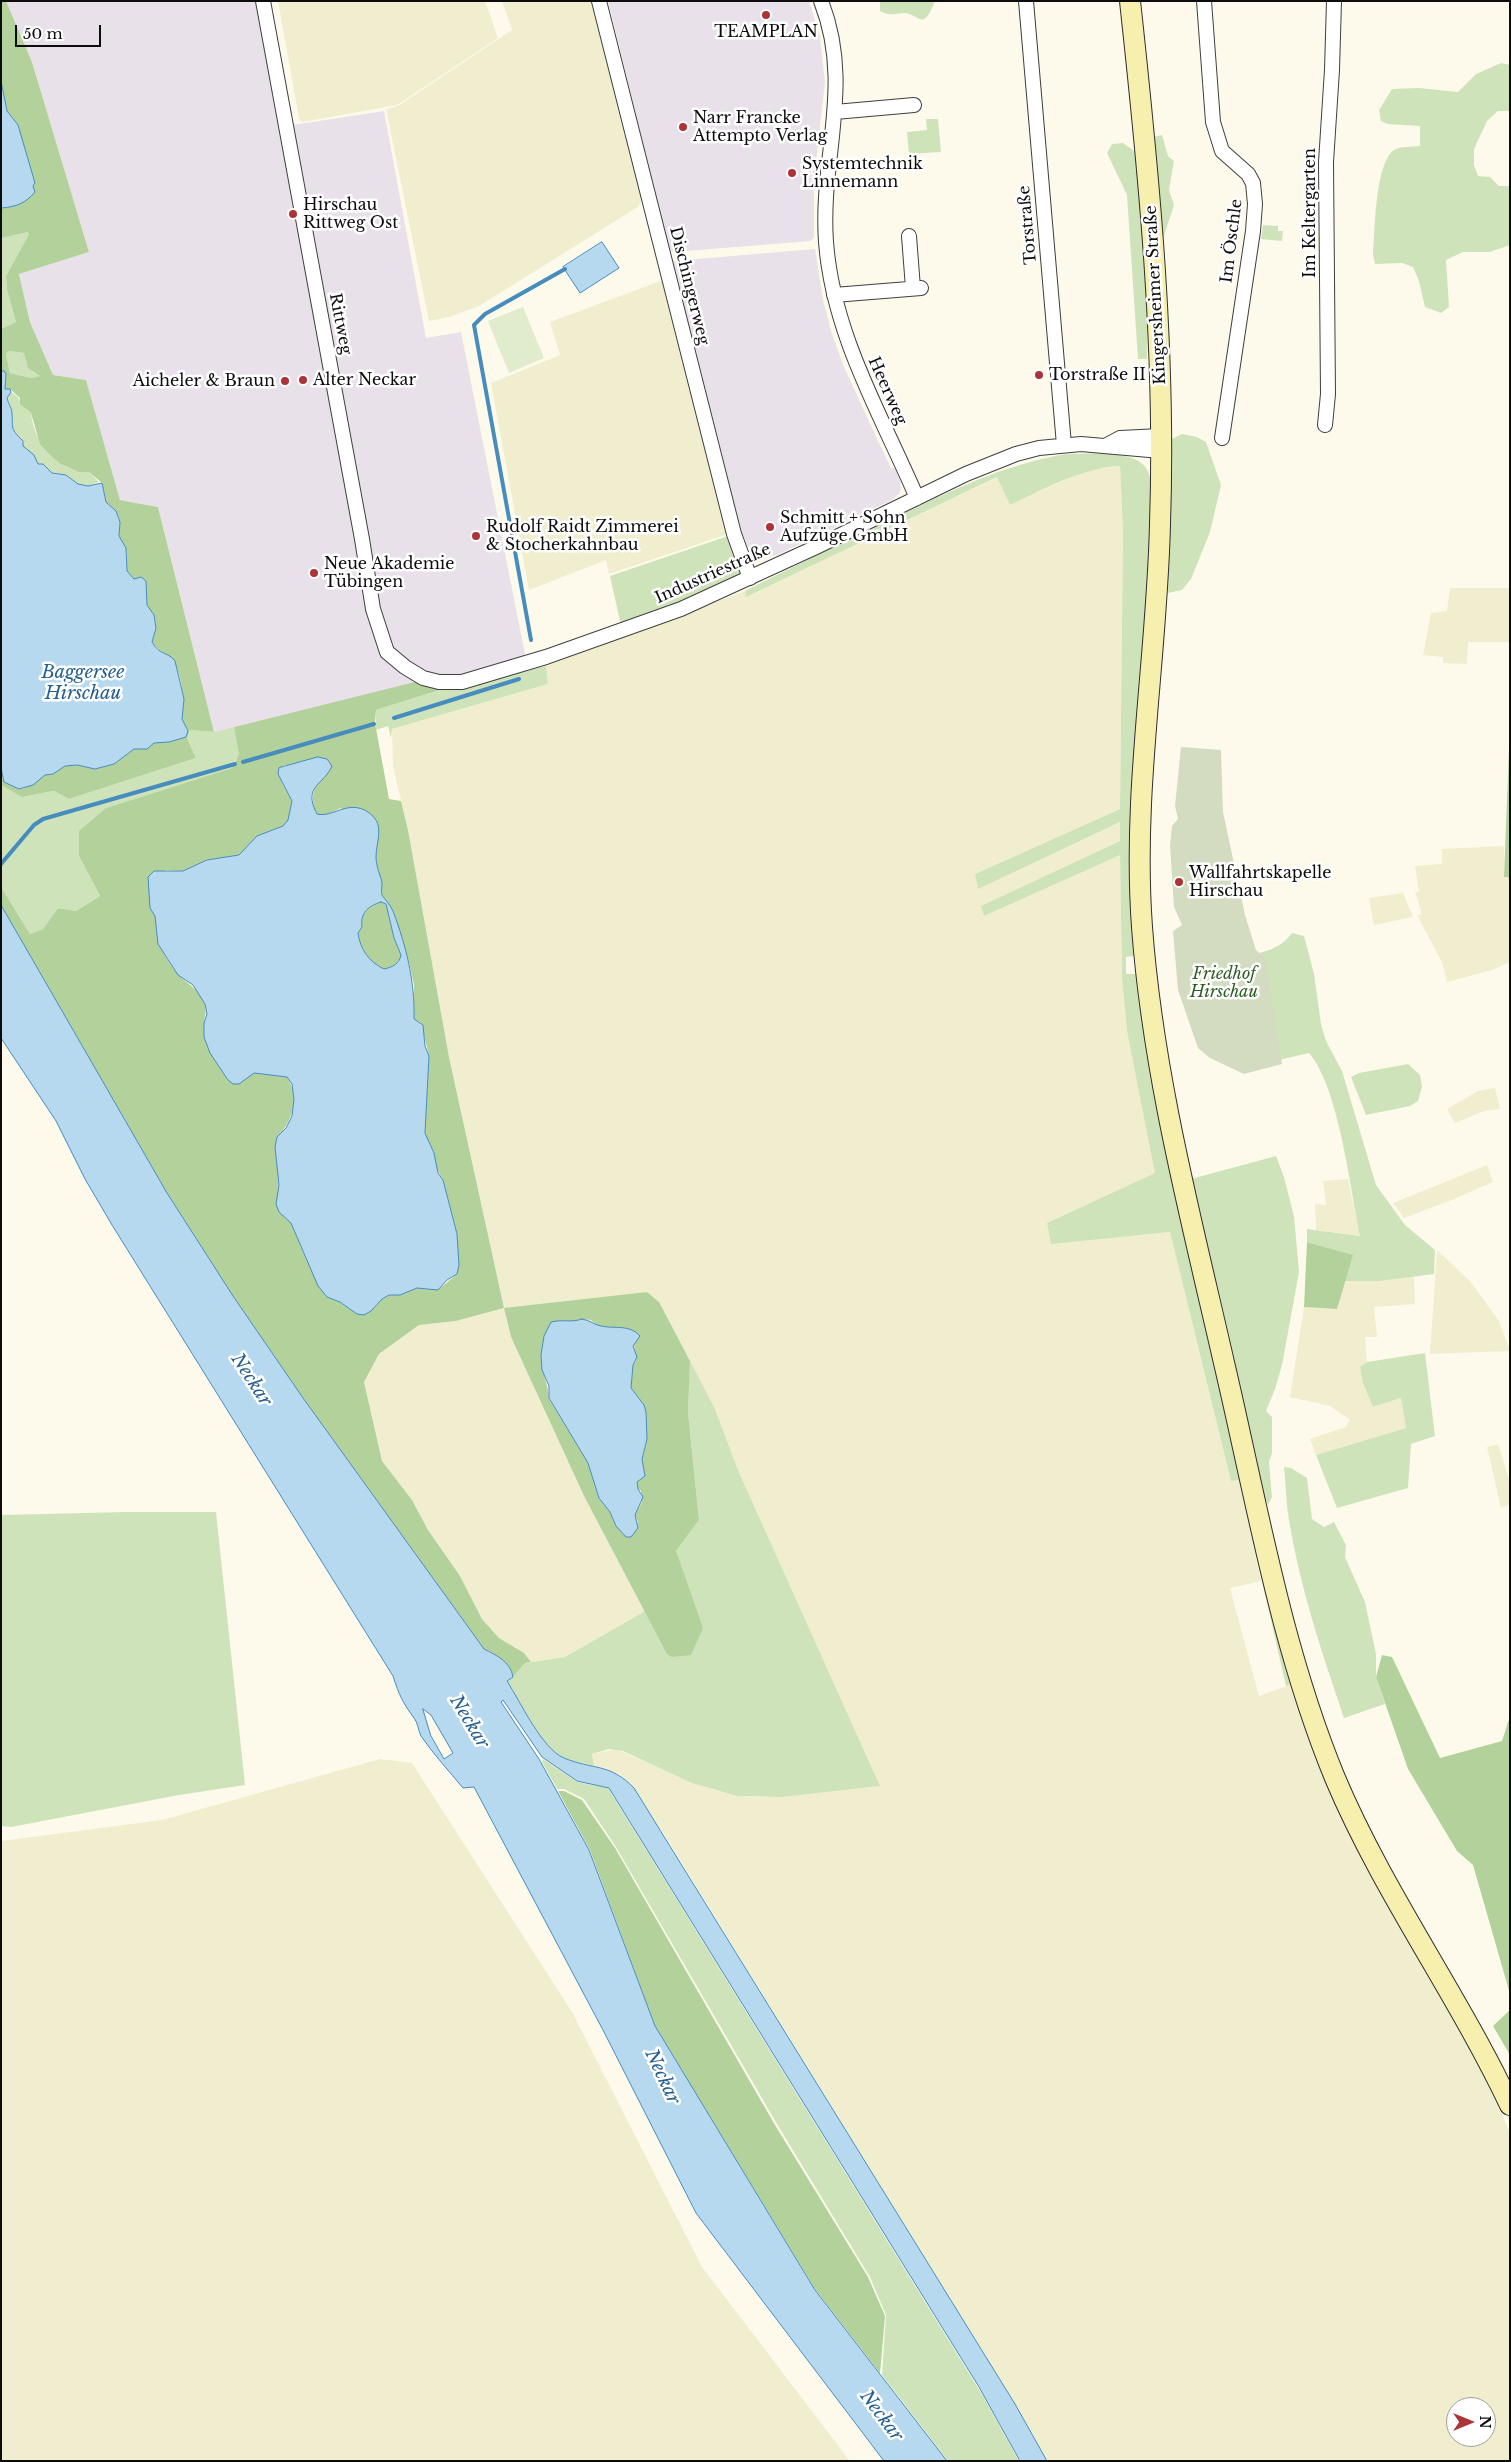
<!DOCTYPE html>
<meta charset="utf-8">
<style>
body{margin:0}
#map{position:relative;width:1511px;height:2462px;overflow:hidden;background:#fdfaec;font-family:"Libre Baskerville",serif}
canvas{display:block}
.frame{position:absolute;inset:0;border:2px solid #0c0c0c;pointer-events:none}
.north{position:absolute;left:1446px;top:2397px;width:50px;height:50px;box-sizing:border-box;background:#fff;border:1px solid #9e9e9e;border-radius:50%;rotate:90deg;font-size:14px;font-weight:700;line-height:20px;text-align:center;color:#0c0c0c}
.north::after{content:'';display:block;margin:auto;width:18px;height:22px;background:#ac3337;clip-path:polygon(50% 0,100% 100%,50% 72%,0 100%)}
.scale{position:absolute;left:15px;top:25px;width:86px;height:22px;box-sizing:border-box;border:2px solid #0c0c0c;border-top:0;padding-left:6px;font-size:15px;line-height:18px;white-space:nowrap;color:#0c0c0c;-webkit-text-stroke:4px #fff;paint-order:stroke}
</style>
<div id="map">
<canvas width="1511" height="2462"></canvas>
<div class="frame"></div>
<div class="north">N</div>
<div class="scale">50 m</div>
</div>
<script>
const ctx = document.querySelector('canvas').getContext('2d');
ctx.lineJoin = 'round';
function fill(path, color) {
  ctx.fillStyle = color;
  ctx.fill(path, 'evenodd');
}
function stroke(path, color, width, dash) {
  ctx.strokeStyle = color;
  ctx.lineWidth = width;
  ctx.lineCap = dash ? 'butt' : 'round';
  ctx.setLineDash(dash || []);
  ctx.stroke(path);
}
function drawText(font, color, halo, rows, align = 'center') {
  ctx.font = font + ' "Libre Baskerville",serif';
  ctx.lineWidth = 5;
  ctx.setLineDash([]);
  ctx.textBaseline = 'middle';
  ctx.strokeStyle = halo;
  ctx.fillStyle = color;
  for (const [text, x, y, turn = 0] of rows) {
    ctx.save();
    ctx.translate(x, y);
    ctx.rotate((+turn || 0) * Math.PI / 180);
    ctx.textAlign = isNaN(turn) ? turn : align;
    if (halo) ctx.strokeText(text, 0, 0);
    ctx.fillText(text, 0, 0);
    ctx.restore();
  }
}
fill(new Path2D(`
 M 6,1 L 263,1 L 286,126 L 384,111 L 426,338 L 461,332 L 527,664 L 467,680 L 430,679 L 214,732 L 158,507 L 120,500 L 86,380 L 53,375 L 30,322 L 19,274 L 89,252 L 32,62 Z
 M 608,1 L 809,1 L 820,37 L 825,82 L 814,179 L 814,237 L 811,241 L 674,252 L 669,249 Z
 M 815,249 L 823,300 L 832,334 L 844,367 L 878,441 L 891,468 L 895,468 L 900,480 L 901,489 L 898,495 L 890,501 L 777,555 L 761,557 L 749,549 L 742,535 L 673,261 Z`), '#e9e1ea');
fill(new Path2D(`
 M 278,1 L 485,1 L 498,38 L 397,105 L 302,122 L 299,118 Z
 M 502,1 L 592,1 L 642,199 L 638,207 L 479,306 L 449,317 L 429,321 L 386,109 L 398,106 L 512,30 Z
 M 666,279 L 731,533 L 609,574 L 606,560 L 529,590 L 491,383 L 560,355 L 550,322 Z
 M 1120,466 L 1123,532 L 1120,809 L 975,874 L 978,888 L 1120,822 L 1120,841 L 982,906 L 984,916 L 1120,854 L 1122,979 L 1127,1031 L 1156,1173 L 1047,1223 L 1051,1243 L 1170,1232 L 1231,1481 L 1239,1480 L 1261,1581 L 1230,1588 L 1259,1696 L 1295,1683 L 1501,2112 L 1510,2134 L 1510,2461 L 1047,2461 L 1015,2404 L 664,1834 L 621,1775 L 594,1766 L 592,1754 L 616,1749 L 710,1789 L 749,1797 L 783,1797 L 880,1786 L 738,1470 L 715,1409 L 504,1308 L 511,1337 L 584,1496 L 645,1611 L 565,1657 L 531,1662 L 524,1653 L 499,1638 L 482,1619 L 460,1576 L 428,1530 L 412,1500 L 382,1461 L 364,1382 L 379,1354 L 419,1325 L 456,1321 L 504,1308 L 449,1057 L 408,830 L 393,766 L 392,729 L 548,684 L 546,666 L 745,591 L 746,596 L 998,477 L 1010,505 L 1076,475 L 1099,468 ZM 1456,2407 L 1486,2407 L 1486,2437 L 1456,2437 Z
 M 1450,588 L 1510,588 L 1510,642 L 1468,642 L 1467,664 L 1443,663 L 1443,657 L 1423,655 L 1431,613 L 1447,611 Z
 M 1504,846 L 1504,877 L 1508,876 L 1510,881 L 1510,962 L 1492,970 L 1447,982 L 1442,962 L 1417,915 L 1422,914 L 1415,892 L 1419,892 L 1415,866 L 1442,864 L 1442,849 Z
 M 1403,893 L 1413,917 L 1374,925 L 1369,898 Z
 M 1495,1088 L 1500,1109 L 1484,1111 L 1455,1123 L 1447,1109 L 1478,1091 Z
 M 1487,1165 L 1493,1182 L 1454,1199 L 1404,1218 L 1393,1203 Z
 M 1348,1179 L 1360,1236 L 1316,1230 L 1315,1204 L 1326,1205 L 1323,1181 Z
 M 1437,1250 L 1470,1281 L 1499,1321 L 1510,1351 L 1430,1354 Z
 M 1414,1276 L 1415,1304 L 1374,1307 L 1377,1337 L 1365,1337 L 1367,1362 L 1360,1368 L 1373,1407 L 1401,1398 L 1406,1428 L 1316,1455 L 1310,1439 L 1346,1427 L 1350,1420 L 1330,1406 L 1290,1397 L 1304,1307 L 1337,1309 L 1343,1281 L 1379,1281 Z
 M 1498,1444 L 1510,1482 L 1510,1504 L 1501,1508 L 1487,1447 Z
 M 380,1759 L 412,1763 L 572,2012 L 702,2267 L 850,2461 L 1,2461 L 1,1841 L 162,1820 Z`), '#f0eecf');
fill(new Path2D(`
 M 880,1 L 935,1 C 922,34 920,13 903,13 C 895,14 888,16 880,11 Z
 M 1501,63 L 1510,65 L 1510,111 L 1498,111 L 1487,121 L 1474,149 L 1474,165 L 1478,176 L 1490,177 L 1499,186 L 1510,186 L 1510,245 L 1490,252 L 1463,252 L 1446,260 L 1449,307 L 1441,313 L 1425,307 L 1419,281 L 1413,267 L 1402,263 L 1375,264 L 1373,254 C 1375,231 1375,163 1394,150 C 1400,146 1413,147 1420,146 L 1420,126 L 1388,124 L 1381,121 L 1379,110 L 1392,89 L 1419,88 L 1458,92 L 1476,74 Z
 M 926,119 L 938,119 L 941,152 L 909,154 L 907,132 L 927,130 Z
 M 1162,135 L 1168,156 L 1174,161 L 1169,190 L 1174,205 L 1160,248 L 1153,137 Z
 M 1123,143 L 1133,150 L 1139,163 L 1149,281 L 1147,359 L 1138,359 L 1127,195 L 1107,153 L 1112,144 Z
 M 1263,225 L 1278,226 L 1278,231 L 1283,231 L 1282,241 L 1261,239 Z
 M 27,231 L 29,234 L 6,276 L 7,290 L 16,322 L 1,329 L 1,238 Z
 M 9,351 L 24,353 L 33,372 L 41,376 L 31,378 L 10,373 L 6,354 Z
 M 11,392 C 22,397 21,408 31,413 C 34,444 58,471 89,472 L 99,482 L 88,486 L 78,484 L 66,475 L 52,473 L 38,464 L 23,446 L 20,438 L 15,435 L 12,430 L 12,410 L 7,397 Z
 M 1182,434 L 1197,437 L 1206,442 L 1221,485 L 1210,532 L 1191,579 L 1182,590 L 1168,593 L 1172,439 Z
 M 1067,454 C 1086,454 1135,450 1146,468 C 1149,472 1150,478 1151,483 L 1136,956 L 1126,957 L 1126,974 L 1138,974 L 1295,1683 L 1286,1686 L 1239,1480 L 1231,1481 L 1170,1232 L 1051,1244 L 1047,1223 L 1155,1173 L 1127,1031 L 1122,979 L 1120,855 L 984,916 L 981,906 L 1120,841 L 1120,822 L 978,889 L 975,874 L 1120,809 L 1123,532 L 1120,466 C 1081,468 1045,489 1010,505 L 997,477 L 746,597 L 745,591 C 801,563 856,535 913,509 C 963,485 1011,463 1067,454 Z
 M 731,535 L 743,580 L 622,630 L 610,576 Z
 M 546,666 L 548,684 L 392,729 L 391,738 L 388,726 L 376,730 L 376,710 L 449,687 L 467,687 Z
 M 234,727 L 240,754 L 234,762 L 233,768 L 106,808 L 79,856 L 100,896 L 76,911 L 58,908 L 43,929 L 30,934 L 1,887 L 1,785 L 23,797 L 54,791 L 69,799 L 196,758 L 187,738 L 190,730 L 214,732 Z
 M 1292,933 L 1304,936 L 1314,974 L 1321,1024 L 1326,1041 L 1342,1071 L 1376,1185 L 1405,1225 L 1435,1250 L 1434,1274 L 1379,1281 L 1343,1281 L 1352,1255 L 1307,1242 L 1307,1229 L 1360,1236 C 1350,1188 1339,1088 1309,1053 L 1274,1061 L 1261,984 L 1259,953 C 1274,949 1283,945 1292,933 Z
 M 1408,1064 L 1420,1075 L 1422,1087 L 1418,1101 L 1410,1106 L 1366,1115 L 1351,1077 L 1359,1073 Z
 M 1276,1156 L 1284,1177 L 1294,1216 L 1299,1272 L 1282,1365 L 1275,1389 L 1266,1411 L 1272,1417 L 1272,1453 L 1269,1462 L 1272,1497 L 1268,1505 L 1264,1497 L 1256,1456 L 1255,1456 L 1191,1179 Z
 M 1425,1353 L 1435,1436 L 1411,1444 L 1408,1488 L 1337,1508 L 1316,1455 L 1406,1428 L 1401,1398 L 1373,1407 L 1363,1383 L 1360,1367 L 1367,1362 Z
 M 690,1361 L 715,1409 L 738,1470 L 880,1786 L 783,1797 L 737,1796 L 692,1783 L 623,1751 L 609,1749 L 592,1754 L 594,1766 C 585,1763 573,1762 564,1758 C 542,1748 520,1701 507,1680 L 513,1677 L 525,1663 L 565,1657 L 645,1611 L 657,1631 L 676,1551 L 699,1520 L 688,1412 Z
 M 1284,1467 L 1291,1468 L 1307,1478 L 1312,1519 L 1324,1527 L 1334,1522 L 1346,1545 L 1345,1557 L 1365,1602 L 1376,1654 L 1376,1677 L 1385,1704 L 1344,1718 C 1322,1653 1300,1588 1289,1520 C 1286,1503 1286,1485 1284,1467 Z
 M 125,1512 L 216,1512 L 245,1785 L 179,1795 L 11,1827 L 1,1826 L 1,1515 Z
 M 543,1759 L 577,1782 L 608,1788 L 983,2396 L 1019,2461 L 948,2461 L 882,2375 L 886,2315 L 870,2277 L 777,2124 L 616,1847 L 584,1799 L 564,1789 L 557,1789 L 542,1762 Z`), '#cfe3ba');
fill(new Path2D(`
 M 1,1 L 6,1 L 32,62 L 89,252 L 19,274 L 30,322 L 53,375 L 86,380 L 120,500 L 158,507 L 214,732 L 190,730 L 187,738 L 196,758 L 69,799 L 54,791 L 22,797 L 1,785 L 1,768 L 4,782 L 19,789 L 25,788 L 45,775 L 53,774 L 65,766 L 77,765 L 95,769 L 114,764 L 134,749 L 144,749 L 154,743 L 169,742 L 184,737 L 188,730 C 178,718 184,710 183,696 C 183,690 179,672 176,666 C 171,655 159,653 152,642 L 156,627 L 154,615 L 147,605 L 146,581 L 134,579 L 127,571 L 127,553 L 119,536 L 120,522 L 116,511 L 106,502 L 102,483 L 89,472 L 79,472 L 61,464 L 52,457 L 40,444 L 31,413 L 20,404 L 20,398 L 10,389 L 4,389 L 6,374 L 1,372 L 1,329 L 16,322 L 7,290 L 6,276 L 29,234 L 27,232 L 1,238 L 1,208 L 10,207 L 33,186 L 18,125 L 7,111 L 4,98 L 1,81 ZM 9,351 L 24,353 L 28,368 L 40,376 L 31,378 L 10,373 L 6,354 Z
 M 415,682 L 433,687 L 449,687 L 376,710 L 375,723 L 389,799 L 401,801 L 408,830 L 449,1057 L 504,1308 L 647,1292 L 659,1302 L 690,1361 L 688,1412 L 699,1520 L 676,1551 L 703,1628 L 691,1655 L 672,1657 L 667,1654 L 584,1496 L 511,1337 L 504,1308 L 456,1321 L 419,1325 L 379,1354 L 364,1382 L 382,1461 L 412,1500 L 428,1530 L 460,1576 L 482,1619 L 499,1638 L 524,1653 L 531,1662 L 525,1663 L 513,1677 C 511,1662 496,1655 484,1649 L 303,1398 L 233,1296 L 167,1193 L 1,905 L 1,887 L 30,934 L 43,929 L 58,908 L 76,911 L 100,896 L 79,856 L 79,831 L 106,808 L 232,768 L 239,754 L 234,727 ZM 308,760 L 322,778 C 312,789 310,801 317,814 L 324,816 L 341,808 L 376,846 L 375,858 L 382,895 L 392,909 L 410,966 L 414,985 L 414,1019 L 421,1023 L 429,1056 L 425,1133 L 434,1153 L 435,1165 L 443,1180 L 457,1234 L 457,1274 L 438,1290 L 417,1288 L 400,1295 L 389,1295 L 382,1299 L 371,1311 L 357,1314 L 340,1302 L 327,1297 L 304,1254 L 291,1223 L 279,1212 L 277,1137 C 293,1121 300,1097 287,1077 C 277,1076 265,1071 255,1073 C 242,1076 244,1080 228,1080 C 216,1062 204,1046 204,1024 C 204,1017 207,1013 205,1005 C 201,989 187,985 178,974 C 147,937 156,912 165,870 L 183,871 L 207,860 L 239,855 L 257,836 L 283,826 L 288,820 L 292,801 L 282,783 L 284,765 L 291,766 ZM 582,1319 L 591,1320 L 598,1326 L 608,1327 L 634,1342 L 636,1361 L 633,1365 L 631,1388 L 644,1405 L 647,1439 L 642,1459 L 645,1476 L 637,1482 L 638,1489 L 641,1491 L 642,1502 L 635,1515 L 638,1522 L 626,1537 L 616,1526 L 610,1512 L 599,1498 L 588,1463 L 549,1399 C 549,1384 540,1370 541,1355 C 541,1344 553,1330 559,1320 L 572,1322 Z
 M 1510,723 L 1510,881 L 1508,877 L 1504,877 Z
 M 381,902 L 386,904 L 394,938 L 401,955 C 399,964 392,967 384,969 C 369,962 360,949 358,933 L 362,927 C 360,913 368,906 381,902 Z
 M 1307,1242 L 1353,1255 L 1337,1309 L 1304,1307 Z
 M 1382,1655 L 1392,1657 L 1440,1758 L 1502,1741 L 1510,1716 L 1510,1994 L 1473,1865 L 1457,1851 L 1408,1769 L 1376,1677 Z
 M 558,1791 L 564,1791 L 582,1800 L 615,1848 L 775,2125 L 868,2277 L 885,2316 L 880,2373 L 815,2289 L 655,2026 L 590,1850 Z
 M 1510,2010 L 1510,2055 L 1493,2026 Z`), '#b3d29b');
fill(new Path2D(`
 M 1181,747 L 1221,750 L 1223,812 L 1245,915 L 1256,950 L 1266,959 L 1282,1064 L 1244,1074 L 1210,1058 L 1198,1048 L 1178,990 L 1173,931 L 1182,925 L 1174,907 L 1170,845 L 1172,826 L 1178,819 L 1175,806 Z`), '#d3dcc0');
fill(new Path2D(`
 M 523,307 L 544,358 L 509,373 L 488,321 Z`), '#e0eccb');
const water = new Path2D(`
 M 1,81 L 7,111 L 18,125 L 35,183 L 33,186 L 35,192 C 26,203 16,207 1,208 Z
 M 602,242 L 619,268 L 580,293 L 563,267 Z
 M 4,371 L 6,374 L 5,389 L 10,389 L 11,392 L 7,398 C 8,403 12,408 12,413 C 13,430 10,428 23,441 L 23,446 L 34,455 L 38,464 L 43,464 L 52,473 L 66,475 L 78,484 L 88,486 L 102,483 L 106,502 L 116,511 L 120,522 L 119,536 L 126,548 L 127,571 L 134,579 L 141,577 L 146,581 L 147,605 L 154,615 L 156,628 L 152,642 C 160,656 169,652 175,661 L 184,699 L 182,719 L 188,731 L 186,737 L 169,742 L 154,743 L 147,749 L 134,749 L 114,764 L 95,769 L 77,765 L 65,766 L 53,774 L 45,775 L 33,785 L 19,789 L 4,782 L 1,768 L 1,372 Z
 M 318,757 L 327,759 L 332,766 C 324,785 302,786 317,814 C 333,818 348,799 368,812 C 389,826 372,846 377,865 C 378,871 381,877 382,883 C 382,887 381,892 382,895 C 385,900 390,904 393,911 C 406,946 415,980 414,1019 L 423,1025 L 425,1046 L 429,1056 L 425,1133 L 434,1153 L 438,1173 L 443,1180 L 457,1234 L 459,1265 L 457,1274 L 447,1280 L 438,1290 L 417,1288 L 400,1295 L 389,1295 L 382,1299 L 371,1311 L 364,1315 L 357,1314 L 340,1302 L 327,1297 L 318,1286 L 291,1223 L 279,1212 L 276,1204 L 279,1185 L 275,1147 L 277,1137 L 286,1128 L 292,1116 L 294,1099 L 292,1084 L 287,1077 L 254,1073 L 239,1084 L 233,1084 L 228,1080 L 210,1053 L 204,1037 L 204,1023 L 207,1014 L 205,1004 L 193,985 L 178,975 L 158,944 L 155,916 L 150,908 L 148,877 L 154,871 L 183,871 L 207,860 L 239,855 L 257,836 L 283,826 L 288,820 L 292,801 L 278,774 L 279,768 ZM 381,902 L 386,904 L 394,938 L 401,955 C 399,964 393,967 384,969 C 369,962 360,949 358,933 L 362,927 C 360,913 368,906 381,902 Z
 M 1,905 L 167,1193 L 233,1296 L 303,1398 L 484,1649 C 496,1655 511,1662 513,1677 L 507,1681 C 520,1701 542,1749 564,1758 C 593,1770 610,1763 634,1788 L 1015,2404 L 1047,2461 L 1020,2461 L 979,2387 L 609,1788 L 577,1781 L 542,1757 L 503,1700 L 501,1702 L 539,1759 L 589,1850 L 655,2026 L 815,2290 L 947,2461 L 884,2461 L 696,2213 L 604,2032 L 474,1787 L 463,1788 C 449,1771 434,1755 421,1736 C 418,1730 418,1723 414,1718 C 403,1703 399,1695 393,1676 L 112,1225 L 85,1179 L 56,1121 L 1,1038 ZM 423,1709 L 431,1715 L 453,1753 L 444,1759 L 431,1736 Z
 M 582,1319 C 590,1320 594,1325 601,1326 C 615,1329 629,1324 640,1336 L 633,1346 L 637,1357 L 633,1365 L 631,1388 L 644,1405 L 646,1412 L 647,1439 L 642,1459 L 645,1476 L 637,1482 L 638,1489 L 643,1497 L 635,1515 L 638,1528 L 631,1537 L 626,1537 L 616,1526 L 610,1512 L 599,1498 L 588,1463 L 549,1398 L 549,1386 L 542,1370 L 541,1355 L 544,1336 L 551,1322 C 562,1319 571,1323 582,1319 Z`);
fill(water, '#b7d9ef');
stroke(water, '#468cbe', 1);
stroke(new Path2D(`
 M 531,640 L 474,325 L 485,314 L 565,269
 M 394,718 L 519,679
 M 243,762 L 374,724
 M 1,864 L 34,825 L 43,819 L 235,764`), '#468cbe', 4);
const minor = new Path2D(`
 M 263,1 L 362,539 L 373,609 L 387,652 L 405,667 L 423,678 L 439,682 L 462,682 L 546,657 L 681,609 L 814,548 L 966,474 L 1016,454 L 1039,448 L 1081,444 L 1161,451
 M 599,1 L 734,534 L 750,578
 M 821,1 C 854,85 820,156 826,242 C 833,335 881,414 917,498
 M 1026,1 L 1064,445
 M 1204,1 L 1213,122 L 1222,151 L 1248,174 L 1253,183 L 1255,204 L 1253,231 L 1222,438
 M 835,112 L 914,105
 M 909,236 L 913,288
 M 834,295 L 921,288
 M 1325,425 L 1328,394 L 1326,162 L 1332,70 L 1334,1
 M 1107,445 L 1120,438 L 1161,436`);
const secondary = new Path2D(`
 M 1130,1 C 1149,175 1166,349 1160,524 C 1157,659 1132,792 1142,927 C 1153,1076 1192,1222 1225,1367 C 1257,1504 1281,1647 1335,1778 C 1383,1892 1457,1993 1510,2105`);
stroke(minor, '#3f3f3f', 16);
stroke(secondary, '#2e2e2e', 22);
stroke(minor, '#fff', 14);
stroke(secondary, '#f6efae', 20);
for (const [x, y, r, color] of [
 [766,15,5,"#ac3337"],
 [683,127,5,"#ac3337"],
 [792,173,5,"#ac3337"],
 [293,214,5,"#ac3337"],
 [1039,375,5,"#ac3337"],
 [303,380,5,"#ac3337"],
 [285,381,5,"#ac3337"],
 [770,527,5,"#ac3337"],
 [476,536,5,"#ac3337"],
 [314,573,5,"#ac3337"],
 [1179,882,5,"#ac3337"]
]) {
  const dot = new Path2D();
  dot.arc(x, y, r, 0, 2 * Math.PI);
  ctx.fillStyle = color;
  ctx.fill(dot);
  stroke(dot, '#fff', 2);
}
drawText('16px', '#0c0c0c', '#fff', [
 ["TEAMPLAN",766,32,"center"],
 ["Narr Francke",693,118],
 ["Attempto Verlag",693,136],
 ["Systemtechnik",802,164],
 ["Linnemann",802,182],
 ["Hirschau",303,205],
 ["Rittweg Ost",303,223],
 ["Torstraße II",1049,375],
 ["Alter Neckar",313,380],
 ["Aicheler & Braun",275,381,"right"],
 ["Schmitt + Sohn",780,518],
 ["Aufzüge GmbH",780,536],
 ["Rudolf Raidt Zimmerei",486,527],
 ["& Stocherkahnbau",486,545],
 ["Neue Akademie",324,564],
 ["Tübingen",324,582],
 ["Wallfahrtskapelle",1189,873],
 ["Hirschau",1189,891]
], 'left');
drawText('16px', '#0c0c0c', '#fff', [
 ["Im Keltergarten",1310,213,-90],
 ["Torstraße",1028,225,-95],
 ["Im Öschle",1232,241,-83],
 ["Dischingerweg",689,286,76],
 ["Kingersheimer Straße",1156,295,-93],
 ["Rittweg",340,324,79],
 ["Heerweg",887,391,66],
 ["Industriestraße",713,574,-24]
]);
drawText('italic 16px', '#2e5c24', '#fff', [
 ["Friedhof",1224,974],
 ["Hirschau",1224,992]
]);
drawText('italic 18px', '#235e8f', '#fff', [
 ["Baggersee",83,673],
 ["Hirschau",83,694],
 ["Neckar",251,1380,57],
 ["Neckar",469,1722,59],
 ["Neckar",662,2077,65],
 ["Neckar",881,2416,53]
]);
</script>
